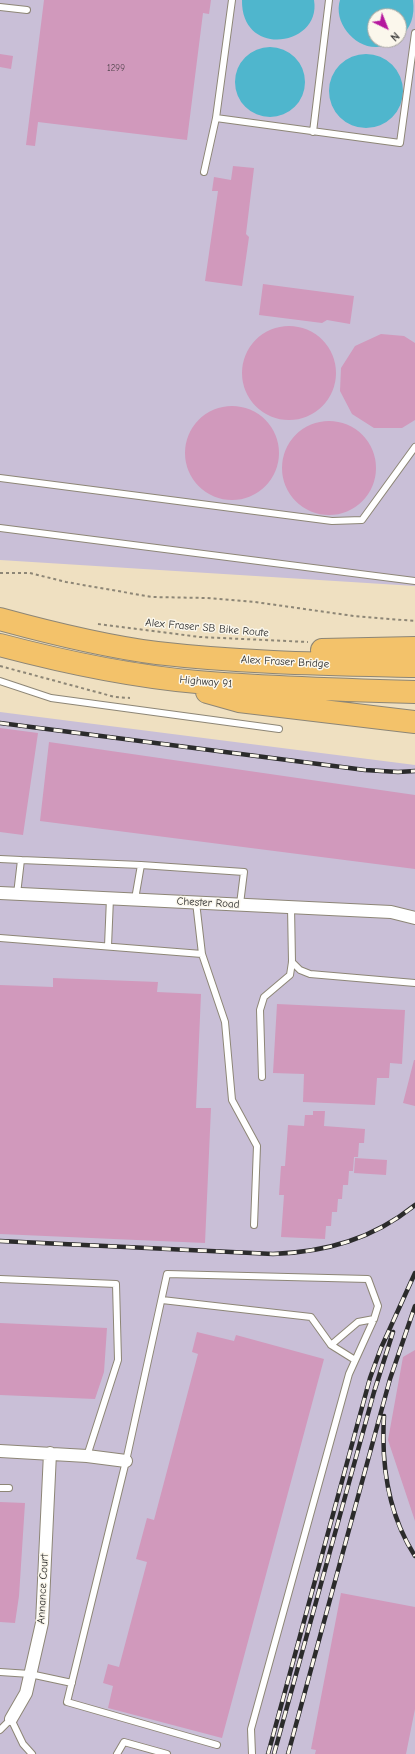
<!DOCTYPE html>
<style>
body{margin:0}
#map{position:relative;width:415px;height:1754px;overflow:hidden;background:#efe0c1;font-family:"Comic Neue",sans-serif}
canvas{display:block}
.north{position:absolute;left:367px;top:8px;width:40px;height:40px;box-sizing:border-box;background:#fbf7ec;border:1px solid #a8a59f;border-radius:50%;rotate:137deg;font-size:11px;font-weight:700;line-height:16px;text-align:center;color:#2b2b2b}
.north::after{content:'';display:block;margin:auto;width:14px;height:18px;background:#b5179e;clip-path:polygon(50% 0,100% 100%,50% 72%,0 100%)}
</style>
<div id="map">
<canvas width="415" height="1754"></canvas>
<div class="north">N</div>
</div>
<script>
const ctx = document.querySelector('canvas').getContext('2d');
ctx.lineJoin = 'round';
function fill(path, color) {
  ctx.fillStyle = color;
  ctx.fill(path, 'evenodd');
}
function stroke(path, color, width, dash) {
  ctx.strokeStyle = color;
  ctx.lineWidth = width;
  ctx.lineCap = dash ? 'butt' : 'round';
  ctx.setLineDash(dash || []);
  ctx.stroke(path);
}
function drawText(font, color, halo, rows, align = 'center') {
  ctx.font = font + ' "Comic Neue",sans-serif';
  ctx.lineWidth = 3;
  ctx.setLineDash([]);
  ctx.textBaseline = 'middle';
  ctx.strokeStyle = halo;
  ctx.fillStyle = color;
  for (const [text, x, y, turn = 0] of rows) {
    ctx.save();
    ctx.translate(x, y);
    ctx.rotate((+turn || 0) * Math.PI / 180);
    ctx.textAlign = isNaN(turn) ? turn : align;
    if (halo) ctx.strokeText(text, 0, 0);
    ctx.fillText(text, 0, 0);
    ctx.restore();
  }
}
fill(new Path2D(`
 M 0,0 L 415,0 L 415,586 L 0,560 ZM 375,16 L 399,16 L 399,40 L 375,40 Z
 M 0,712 L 415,765 L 415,1754 L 0,1754 Z`), '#c9bfd7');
fill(new Path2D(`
 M 242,0 L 314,0 C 322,46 241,59 242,0 Z
 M 340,0 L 413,0 C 415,16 411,28 399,39 L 399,16 L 375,16 L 375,40 L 397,40 C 391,44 385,46 377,47 C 354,48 333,22 340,0 Z
 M235 82a35 35 0 1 1 70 0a35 35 0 1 1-70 0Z
 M329 91a37 37 0 1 1 74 0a37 37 0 1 1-74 0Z`), '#4fb6cd');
fill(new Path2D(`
 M 44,0 L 211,0 L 209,14 L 203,13 L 187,140 L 38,122 L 35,146 L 26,145 Z
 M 0,54 L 13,56 L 11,69 L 0,67 Z
 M 233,166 L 254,168 L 246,234 L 249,237 L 242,286 L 205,281 L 218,191 L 212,191 L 214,177 L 231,180 Z
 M 263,284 L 354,296 L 350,324 L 327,320 L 322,323 L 259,315 Z
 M242 373a47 47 0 1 1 94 0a47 47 0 1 1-94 0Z
 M 381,334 L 404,336 L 415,343 L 415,420 L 402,428 L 374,428 L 352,414 L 340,391 L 341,368 L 355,346 Z
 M185 453a47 47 0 1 1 94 0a47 47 0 1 1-94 0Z
 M282 468a47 47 0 1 1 94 0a47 47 0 1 1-94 0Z
 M 0,728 L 38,733 L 23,835 L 0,832 Z
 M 49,742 L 415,795 L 415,869 L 40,821 Z
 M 53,978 L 158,982 L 157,992 L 201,994 L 196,1108 L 211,1108 L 205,1243 L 0,1234 L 0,985 L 53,987 Z
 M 277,1004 L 405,1010 L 402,1064 L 390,1063 L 389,1078 L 377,1078 L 375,1105 L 303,1102 L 304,1074 L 273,1073 Z
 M 414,1060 L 415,1060 L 415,1106 L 403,1103 Z
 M 313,1111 L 325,1111 L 324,1126 L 365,1129 L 364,1143 L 359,1143 L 358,1157 L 354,1157 L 353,1171 L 349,1171 L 348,1185 L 343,1185 L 342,1199 L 338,1199 L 337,1212 L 332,1212 L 331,1226 L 326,1226 L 325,1239 L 281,1237 L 284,1195 L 279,1195 L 281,1166 L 285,1166 L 288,1125 L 304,1126 L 305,1115 L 313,1115 Z
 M 355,1158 L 387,1160 L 386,1175 L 354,1173 Z
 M 0,1323 L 107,1328 L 104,1372 L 95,1399 L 0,1395 Z
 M 197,1332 L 234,1341 L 236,1335 L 324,1359 L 222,1738 L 108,1708 L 113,1686 L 103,1683 L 108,1664 L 119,1667 L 147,1562 L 136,1559 L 147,1518 L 154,1520 L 198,1354 L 192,1352 Z
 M 415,1350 L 415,1521 L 388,1440 L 403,1357 Z
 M 0,1502 L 25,1503 L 19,1596 L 15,1623 L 0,1622 Z
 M 341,1593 L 415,1607 L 415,1709 L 406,1754 L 315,1754 L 316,1750 L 311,1749 Z`), '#d199bc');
const lane = new Path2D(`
 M 0,7 L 27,10
 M 216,118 L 400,143 L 415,33
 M 313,132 L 329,0
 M 204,172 L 216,118 L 232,0
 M 0,478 L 332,521 L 362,520 L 415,447
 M 0,528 L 415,581
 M 0,681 L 51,698 L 279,729
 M 0,859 L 21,860
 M 141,865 L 244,872 L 240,904
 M 17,894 L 21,860 L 141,865 L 135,899
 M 196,902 L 202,954 L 225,1022 L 232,1100 L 257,1146 L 254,1225
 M 0,938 L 202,954
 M 108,946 L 110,898
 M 292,962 L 300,970 L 310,974 L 415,983
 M 262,1077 L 260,1010 L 264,997 L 290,975 L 292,962 L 291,907
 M 0,1279 L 116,1284 L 118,1360 L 87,1456
 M 162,1300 L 311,1317 L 331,1345 L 358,1322 L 374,1319
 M 331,1345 L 355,1360
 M 0,1488 L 9,1488
 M 0,1672 L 30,1674 L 72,1683
 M 0,1730 L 11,1719 L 23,1744 L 32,1754
 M 217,1745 L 67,1702 L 126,1461 L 167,1274 L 368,1279 L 378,1306 L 374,1319 L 349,1374 L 251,1729 L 252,1754
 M 117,1754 L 124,1742 L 167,1754`);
const street = new Path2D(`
 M 0,893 L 391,912 L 415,918
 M 0,1451 L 87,1456 L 126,1461
 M 11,1719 L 26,1693 L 42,1623 L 50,1453`);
const highway = new Path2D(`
 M 0,619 C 51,633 104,646 157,653 C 243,663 329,664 415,666
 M 0,645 C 64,662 130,676 197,682 C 269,688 342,690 415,692
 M 322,650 L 415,648
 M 207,692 L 239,701 L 415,722`);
stroke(lane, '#8d8676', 8);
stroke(street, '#8d8676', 14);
stroke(highway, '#8d8676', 24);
stroke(new Path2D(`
 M 0,573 L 30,573 L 66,582 L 152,597 L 207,598 L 255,602 L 354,616 L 415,621
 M 98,624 L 200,637 L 308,642
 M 0,666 L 115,697 L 130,698`), '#8d8676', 2, [3, 3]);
stroke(lane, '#fff', 6);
stroke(street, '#fff', 12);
stroke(highway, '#f3c26a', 22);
const rail = new Path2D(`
 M 0,723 L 365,770 L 398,772 L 415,771
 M 0,1241 L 273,1254 C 326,1252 373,1239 415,1205
 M 384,1416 C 381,1466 388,1514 415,1556
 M 268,1754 L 370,1378 L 381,1348 L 415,1273
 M 274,1754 L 374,1392 L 393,1332
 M 288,1754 L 390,1379 L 415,1306`);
stroke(rail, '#2b2b2b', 4.5);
stroke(rail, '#fbf7ec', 3, [9]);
drawText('9px', '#54464f', null, [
 ["1299",116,68]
]);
drawText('11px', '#2b2b2b', '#fbf7ec', [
 ["Alex Fraser SB Bike Route",207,628,5],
 ["Alex Fraser Bridge",285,662,3],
 ["Highway 91",206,682,5],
 ["Chester Road",208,903,3],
 ["Annance Court",43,1589,-87]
]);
</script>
